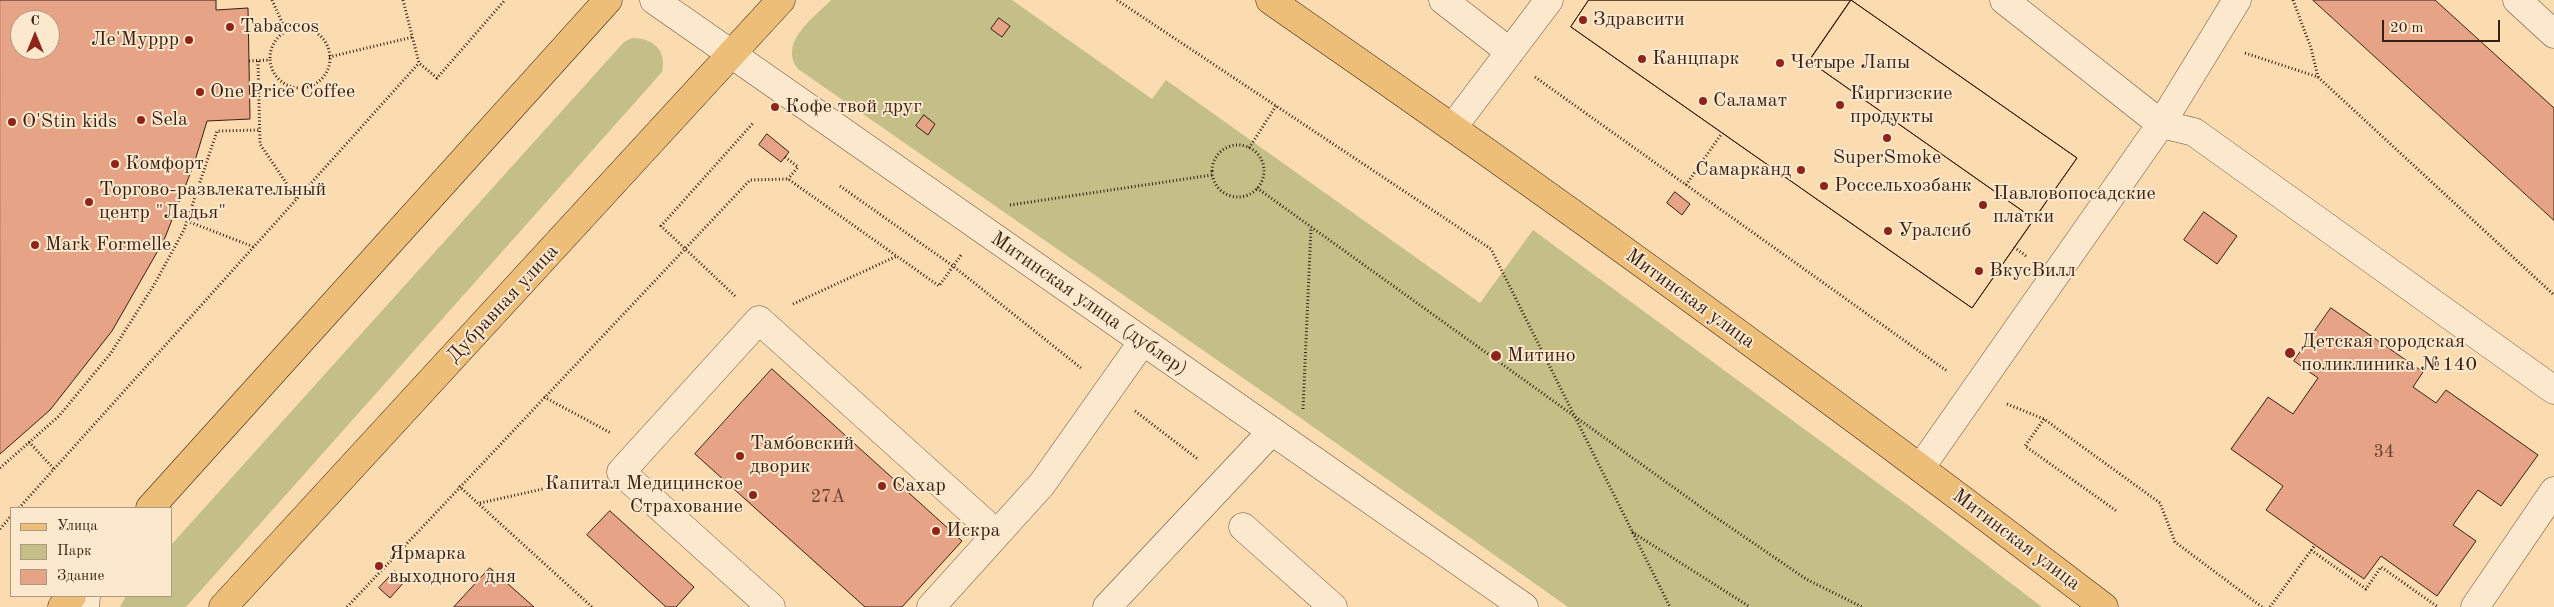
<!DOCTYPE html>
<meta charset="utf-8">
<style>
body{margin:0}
#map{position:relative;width:2554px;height:607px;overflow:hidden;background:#fadcb0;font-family:"Old Standard TT",serif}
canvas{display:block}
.legend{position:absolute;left:10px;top:507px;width:162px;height:90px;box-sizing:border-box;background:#fce8cc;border:1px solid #ae9882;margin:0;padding:6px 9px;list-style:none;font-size:15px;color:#381f14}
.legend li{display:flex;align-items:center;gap:10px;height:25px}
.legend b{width:25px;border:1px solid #ae9882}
.north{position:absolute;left:10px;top:10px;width:50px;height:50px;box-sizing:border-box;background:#fce8cc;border:1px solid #ae9882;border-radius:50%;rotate:0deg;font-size:14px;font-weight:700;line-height:20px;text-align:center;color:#381f14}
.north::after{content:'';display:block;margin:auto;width:18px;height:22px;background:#8f2418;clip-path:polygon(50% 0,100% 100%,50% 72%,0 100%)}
.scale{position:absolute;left:2382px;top:20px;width:118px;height:22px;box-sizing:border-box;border:2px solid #381f14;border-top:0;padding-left:6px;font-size:15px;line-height:18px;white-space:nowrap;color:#381f14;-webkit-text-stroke:4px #fce8cc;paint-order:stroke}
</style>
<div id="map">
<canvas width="2554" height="607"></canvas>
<ul class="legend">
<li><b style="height:6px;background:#edbe78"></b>Улица</li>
<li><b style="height:14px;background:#c3bf87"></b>Парк</li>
<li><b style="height:14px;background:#e7a386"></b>Здание</li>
</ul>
<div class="north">С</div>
<div class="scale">20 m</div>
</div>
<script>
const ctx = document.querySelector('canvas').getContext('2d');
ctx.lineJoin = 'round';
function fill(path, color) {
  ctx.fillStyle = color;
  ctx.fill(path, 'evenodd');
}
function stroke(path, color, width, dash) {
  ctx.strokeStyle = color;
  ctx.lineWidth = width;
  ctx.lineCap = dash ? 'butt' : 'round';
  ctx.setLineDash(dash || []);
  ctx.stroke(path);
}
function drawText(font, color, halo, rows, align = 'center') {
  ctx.font = font + ' "Old Standard TT",serif';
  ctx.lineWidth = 4;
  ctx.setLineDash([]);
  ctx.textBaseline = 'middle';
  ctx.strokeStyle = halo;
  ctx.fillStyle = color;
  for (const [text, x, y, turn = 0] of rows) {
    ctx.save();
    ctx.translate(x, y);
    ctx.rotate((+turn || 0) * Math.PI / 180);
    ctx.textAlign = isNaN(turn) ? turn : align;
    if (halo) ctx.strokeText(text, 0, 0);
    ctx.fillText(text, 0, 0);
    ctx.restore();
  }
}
fill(new Path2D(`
 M 831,0 L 1012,0 L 1152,99 L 1166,80 L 1480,303 L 1533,230 L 1920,514 L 2042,607 L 1568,607 L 1302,419 L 798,69 C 778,42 814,18 831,0 Z
 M 632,38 C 653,38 667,50 662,72 L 186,607 L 120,607 L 126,596 L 171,596 L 171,545 L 624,42 Z`), '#c3bf87');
const building = new Path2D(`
 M 0,0 L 216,0 L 216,10 L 248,8 L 250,119 L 207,121 L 194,164 L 164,240 L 112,331 L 50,410 L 0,454 ZM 20,20 L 50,20 L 50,50 L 20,50 Z
 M 1589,0 L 1851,0 L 1809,61 L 2034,219 L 1972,308 L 1571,27 Z
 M 1589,0 L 1851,0 L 2077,158 L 1972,308 L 1571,27 Z
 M 1851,0 L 2077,158 L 2034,219 L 1809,61 Z
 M 2313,0 L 2435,0 L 2554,108 L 2554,220 Z
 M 999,18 L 1010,26 L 1002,37 L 991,29 Z
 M 924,115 L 935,124 L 928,135 L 916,126 Z
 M 767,134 L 789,152 L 781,162 L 759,145 Z
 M 1675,192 L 1690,204 L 1682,215 L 1667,203 Z
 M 2204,212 L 2237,236 L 2217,264 L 2184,240 Z
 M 2331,308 L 2423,372 L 2413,387 L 2436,403 L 2446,390 L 2538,455 L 2501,506 L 2478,490 L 2453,525 L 2476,541 L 2437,596 L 2381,556 L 2364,579 L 2315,545 L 2266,510 L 2283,486 L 2231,449 L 2268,397 L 2293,414 L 2318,378 L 2294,361 Z
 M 772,369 L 962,541 L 902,607 L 865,607 L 695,454 Z
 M 610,511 L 694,587 L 676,607 L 666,607 L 587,535 Z
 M 490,568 L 534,607 L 454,607 Z
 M 395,571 L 405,581 L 390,598 L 379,588 Z`);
fill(building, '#e7a386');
stroke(building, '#381f14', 1);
const minor = new Path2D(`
 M 654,0 L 1524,607
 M 1443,0 L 1510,52
 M 2237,0 L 2161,124 L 2194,132 L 2554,390
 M 2517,0 L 2554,34
 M 1453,127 L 1549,0
 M 1921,467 L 2161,124 L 2004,0
 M 1243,527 L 1333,607
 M 85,607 L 86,596
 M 771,607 L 621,472 L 759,320 L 997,534
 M 931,607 L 1042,484 L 1143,341
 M 1107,607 L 1272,431
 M 2475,607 L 2554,491`);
const major = new Path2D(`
 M 1270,0 C 1553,196 1831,398 2104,607
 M 150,508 L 608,0
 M 62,607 L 72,596
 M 223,607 L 781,0`);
stroke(minor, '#684e3b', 29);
stroke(major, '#381f14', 29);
stroke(new Path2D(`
 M 272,0 L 286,31
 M 403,0 L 419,63 L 437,78 L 505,0
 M 1117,0 L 1491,249 L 1670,607
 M 2293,0 L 2311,48 L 2318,77
 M270 58a30 30 0 1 1 60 0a30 30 0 1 1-60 0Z
 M 2245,53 L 2318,77 L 2554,295
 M 329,57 L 413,37
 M 249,61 L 270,60
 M 258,61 L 260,144 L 297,199
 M 1535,77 L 1947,371
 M1212 171a26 26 0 1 1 52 0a26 26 0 1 1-52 0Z
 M 1249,148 L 1276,106
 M 785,157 L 798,167 L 788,179
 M 1686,185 L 1722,133
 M 840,186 L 953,266 L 1081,368
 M 1257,188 L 1705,510 L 1806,579 L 1862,607
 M 1010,205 L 1212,175
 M 187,221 L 254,247
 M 2014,247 L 2026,256
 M 735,296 L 661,226 L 754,122
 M 793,304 L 897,256
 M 544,397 L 611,433
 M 2007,404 L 2044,419 L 2160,503 L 2175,542 L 2262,607
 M 1303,409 L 1311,228
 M 1135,411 L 1199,460
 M 2044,419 L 2025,446 L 2118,512
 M 29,442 L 54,469
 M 0,468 L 59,416 L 111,353 L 154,285 L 184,230 L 217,131 L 259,130
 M 459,486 L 592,607
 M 480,503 L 588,479
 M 19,508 L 419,63
 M 0,529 L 11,516
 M 1632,532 L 1750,607
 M 2311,550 L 2366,589 L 2381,567 L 2438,607
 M 347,607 L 750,180 L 788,179 L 939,286 L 961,255
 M 2270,607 L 2315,545`), '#381f14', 3, [1, 2.5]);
stroke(minor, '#fce8cc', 28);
stroke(major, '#edbe78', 28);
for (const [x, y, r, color] of [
 [1583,20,5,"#8f2418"],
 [230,27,5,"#8f2418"],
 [189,40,5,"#8f2418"],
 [1642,59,5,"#8f2418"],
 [1780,63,5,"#8f2418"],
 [200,92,5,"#8f2418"],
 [1703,101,5,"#8f2418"],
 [1840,105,5,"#8f2418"],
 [775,107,5,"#8f2418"],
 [141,120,5,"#8f2418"],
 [12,122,5,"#8f2418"],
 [1887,138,5,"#8f2418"],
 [115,164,5,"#8f2418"],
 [1801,170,5,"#8f2418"],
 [1824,186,5,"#8f2418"],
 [89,202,5,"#8f2418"],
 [1983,205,5,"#8f2418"],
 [1888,231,5,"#8f2418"],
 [35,245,5,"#8f2418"],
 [1979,271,5,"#8f2418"],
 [2290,353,6,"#8f2418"],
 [1496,356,6,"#8f2418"],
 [740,456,5,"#8f2418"],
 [882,486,5,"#8f2418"],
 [753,495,5,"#8f2418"],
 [936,531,5,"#8f2418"],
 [379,566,5,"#8f2418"]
]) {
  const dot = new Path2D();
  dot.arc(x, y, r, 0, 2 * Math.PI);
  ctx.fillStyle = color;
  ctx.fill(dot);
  stroke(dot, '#fce8cc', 2);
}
drawText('18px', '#644030', null, [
 ["34",2384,452],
 ["27А",828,497]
]);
drawText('20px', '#381f14', '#fce8cc', [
 ["Здравсити",1593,20],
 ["Tabaccos",240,27],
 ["Ле'Муррр",179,40,"right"],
 ["Канцпарк",1652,59],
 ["Четыре Лапы",1790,63],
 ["One Price Coffee",210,92],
 ["Киргизские",1850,94],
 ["продукты",1850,117],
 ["Саламат",1713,101],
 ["Кофе твой друг",785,107],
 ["Sela",151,120],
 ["O'Stin kids",22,122],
 ["SuperSmoke",1887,158,"center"],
 ["Комфорт",125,164],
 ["Самарканд",1791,170,"right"],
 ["Россельхозбанк",1834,186],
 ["Торгово-развлекательный",99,190],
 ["центр \"Ладья\"",99,213],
 ["Павловопосадские",1993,194],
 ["платки",1993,217],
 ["Уралсиб",1898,231],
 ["Mark Formelle",45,245],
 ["ВкусВилл",1989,271],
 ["Детская городская",2301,342],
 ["поликлиника №140",2301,365],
 ["Митино",1507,356],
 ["Тамбовский",750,444],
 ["дворик",750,467],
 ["Капитал Медицинское",743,484,"right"],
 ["Страхование",743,507,"right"],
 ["Сахар",892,486],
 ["Искра",946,531],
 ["Ярмарка",389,554],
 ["выходного дня",389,577]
], 'left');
drawText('20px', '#381f14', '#fce8cc', [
 ["Митинская улица",1690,299,36],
 ["Дубравная улица",503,304,-47],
 ["Митинская улица (дублер)",1089,304,35],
 ["Митинская улица",2016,540,37]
]);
</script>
